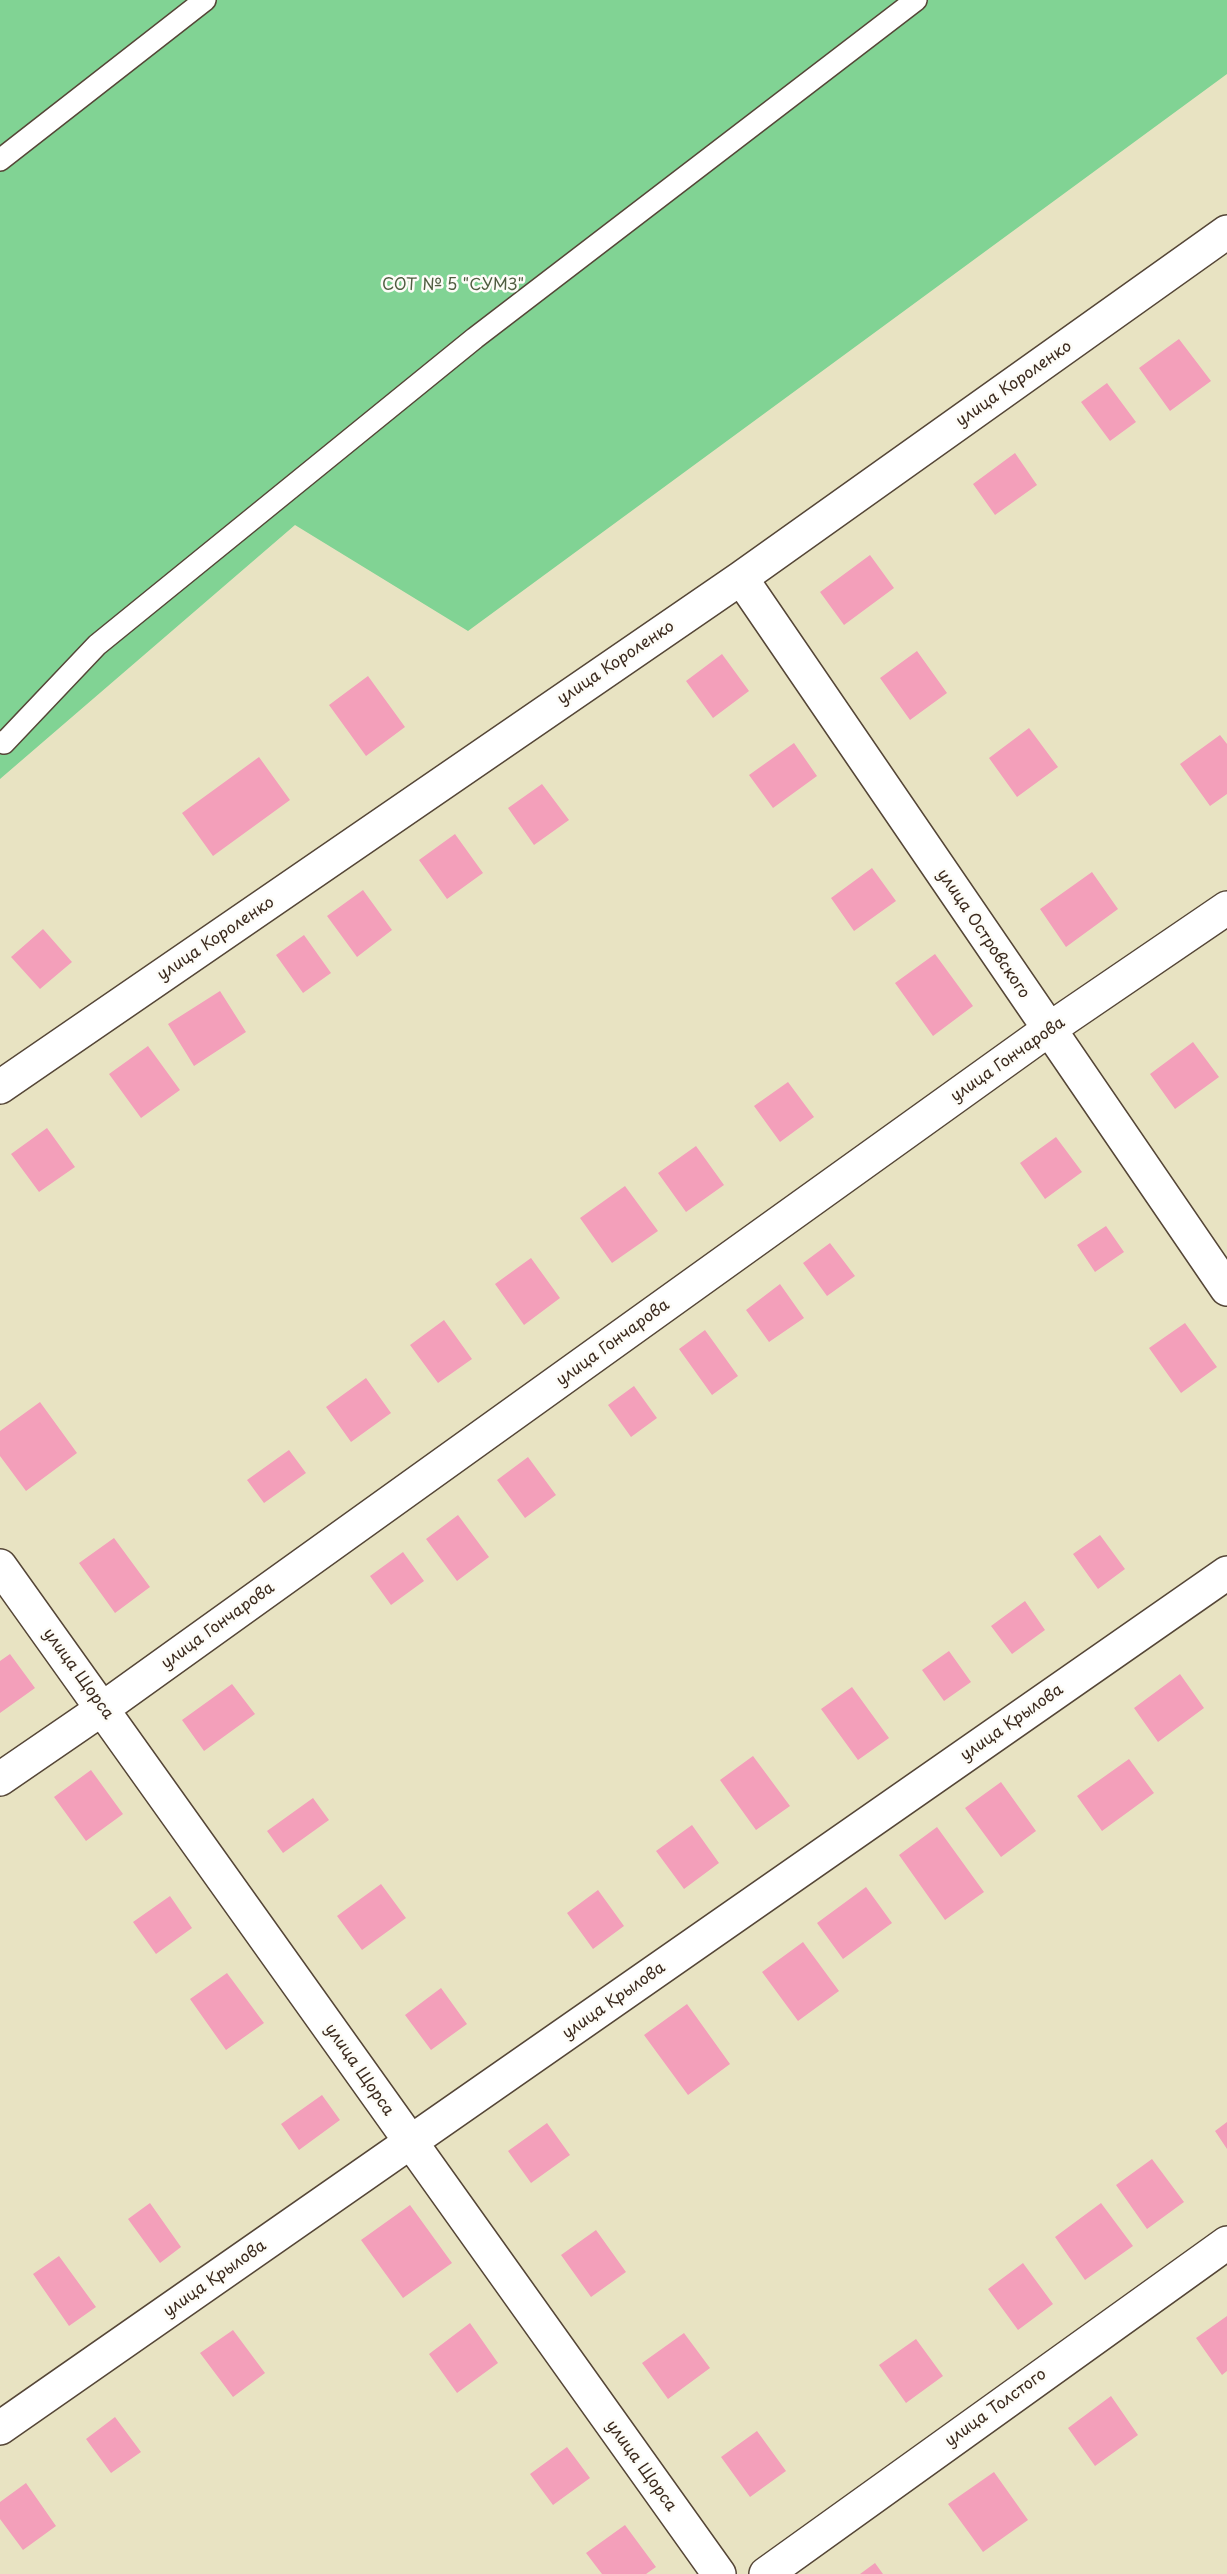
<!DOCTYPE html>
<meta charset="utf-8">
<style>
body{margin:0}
canvas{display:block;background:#e8e3c2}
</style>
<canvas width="1227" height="2574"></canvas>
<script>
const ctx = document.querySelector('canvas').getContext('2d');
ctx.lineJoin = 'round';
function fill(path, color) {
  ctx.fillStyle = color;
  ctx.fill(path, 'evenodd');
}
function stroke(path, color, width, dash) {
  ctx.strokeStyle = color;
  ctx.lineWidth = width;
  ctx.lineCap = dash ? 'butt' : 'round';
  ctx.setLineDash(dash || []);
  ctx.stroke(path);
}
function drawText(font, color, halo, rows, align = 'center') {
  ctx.font = font + ' "Playpen Sans",sans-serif';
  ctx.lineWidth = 5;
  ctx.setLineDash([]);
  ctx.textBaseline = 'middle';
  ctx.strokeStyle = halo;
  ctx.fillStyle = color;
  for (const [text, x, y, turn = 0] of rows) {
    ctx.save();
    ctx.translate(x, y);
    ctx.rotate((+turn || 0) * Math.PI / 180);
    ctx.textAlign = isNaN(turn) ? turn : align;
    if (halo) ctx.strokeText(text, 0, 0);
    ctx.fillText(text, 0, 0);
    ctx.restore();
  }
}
fill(new Path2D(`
 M 0,0 L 1227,0 L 1227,74 L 468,631 L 295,525 L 0,779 Z`), '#81d394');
fill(new Path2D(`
 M 1179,339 L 1211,381 L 1170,411 L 1139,368 Z
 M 1107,383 L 1136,422 L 1110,441 L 1081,402 Z
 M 1015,453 L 1037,485 L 995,515 L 973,484 Z
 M 870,555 L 894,588 L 844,625 L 820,592 Z
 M 917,651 L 947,693 L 910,720 L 880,678 Z
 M 722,654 L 749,691 L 713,718 L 686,681 Z
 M 368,676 L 405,727 L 366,756 L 329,705 Z
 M 1029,728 L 1058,767 L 1017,797 L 989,758 Z
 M 1220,735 L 1227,744 L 1227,794 L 1210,806 L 1180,764 Z
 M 794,743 L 817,776 L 773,808 L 749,775 Z
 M 259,757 L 290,800 L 213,856 L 182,813 Z
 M 542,784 L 569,820 L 534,845 L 508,808 Z
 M 455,834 L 483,873 L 447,899 L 419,860 Z
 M 872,868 L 896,901 L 854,931 L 831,898 Z
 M 1092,872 L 1118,909 L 1066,947 L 1040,909 Z
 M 363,890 L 392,930 L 357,957 L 327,916 Z
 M 43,929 L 72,962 L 40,989 L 11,957 Z
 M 304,935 L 331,973 L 303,993 L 276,955 Z
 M 935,954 L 973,1006 L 933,1036 L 895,983 Z
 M 220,991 L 246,1032 L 194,1066 L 168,1024 Z
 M 1193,1042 L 1219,1077 L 1175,1109 L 1150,1074 Z
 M 148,1046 L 180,1090 L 141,1118 L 109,1074 Z
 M 788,1082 L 814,1117 L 780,1142 L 754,1106 Z
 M 47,1128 L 75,1167 L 39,1192 L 11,1154 Z
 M 1056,1137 L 1082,1172 L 1045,1199 L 1020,1163 Z
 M 696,1146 L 724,1185 L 686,1212 L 658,1173 Z
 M 625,1186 L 658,1231 L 612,1263 L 580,1218 Z
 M 1106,1226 L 1124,1252 L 1095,1272 L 1077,1245 Z
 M 830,1243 L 855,1276 L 827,1296 L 803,1263 Z
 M 531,1258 L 560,1298 L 524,1325 L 495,1284 Z
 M 780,1284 L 804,1318 L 769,1342 L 746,1310 Z
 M 444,1320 L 472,1359 L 438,1383 L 410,1345 Z
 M 1185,1323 L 1217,1367 L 1181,1393 L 1149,1348 Z
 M 705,1330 L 738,1376 L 712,1395 L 679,1349 Z
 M 366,1378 L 391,1413 L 351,1442 L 326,1407 Z
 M 634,1386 L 657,1418 L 631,1437 L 608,1405 Z
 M 40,1402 L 77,1453 L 26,1491 L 0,1456 L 0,1431 Z
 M 289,1450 L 306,1473 L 264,1503 L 247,1480 Z
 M 528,1457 L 556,1495 L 525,1518 L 497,1480 Z
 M 458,1515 L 489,1557 L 457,1581 L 426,1539 Z
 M 1100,1535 L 1125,1569 L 1098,1589 L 1073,1554 Z
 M 114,1538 L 150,1587 L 115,1613 L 79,1563 Z
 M 403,1552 L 424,1581 L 391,1605 L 370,1576 Z
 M 1025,1601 L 1045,1630 L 1012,1654 L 991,1626 Z
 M 949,1651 L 971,1682 L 944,1701 L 922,1670 Z
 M 10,1654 L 35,1688 L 0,1713 L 0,1661 Z
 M 1180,1674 L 1204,1708 L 1158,1742 L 1134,1708 Z
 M 232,1684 L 255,1714 L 204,1751 L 182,1720 Z
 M 852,1687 L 889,1738 L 858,1760 L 821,1709 Z
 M 753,1756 L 790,1806 L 756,1830 L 720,1780 Z
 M 1129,1759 L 1154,1793 L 1102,1831 L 1077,1796 Z
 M 91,1770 L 123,1814 L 86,1841 L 54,1797 Z
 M 1001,1782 L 1036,1831 L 1001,1857 L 965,1808 Z
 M 313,1798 L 329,1820 L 283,1853 L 267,1831 Z
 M 692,1825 L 719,1863 L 684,1889 L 656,1851 Z
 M 937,1827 L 984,1892 L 945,1920 L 899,1855 Z
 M 381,1884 L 406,1918 L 362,1950 L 337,1916 Z
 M 866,1887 L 892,1923 L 843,1959 L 817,1923 Z
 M 598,1890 L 624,1926 L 593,1949 L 567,1913 Z
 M 170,1896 L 192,1928 L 156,1954 L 133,1922 Z
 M 803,1942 L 839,1991 L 798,2021 L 762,1972 Z
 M 227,1973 L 264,2023 L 226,2050 L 190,1999 Z
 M 441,1988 L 467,2024 L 431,2050 L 405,2015 Z
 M 687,2004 L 730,2064 L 688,2095 L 644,2035 Z
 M 322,2095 L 340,2120 L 299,2150 L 281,2124 Z
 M 1227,2122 L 1227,2149 L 1215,2131 Z
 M 547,2123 L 570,2155 L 531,2183 L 508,2151 Z
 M 1152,2159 L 1184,2202 L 1147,2229 L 1116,2185 Z
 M 150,2203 L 181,2247 L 160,2263 L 128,2219 Z
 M 1101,2203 L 1133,2246 L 1085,2280 L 1055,2237 Z
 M 410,2205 L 452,2263 L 403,2298 L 361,2240 Z
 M 596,2230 L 626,2272 L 591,2297 L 561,2255 Z
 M 59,2256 L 96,2307 L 69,2326 L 33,2274 Z
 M 1023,2263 L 1053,2304 L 1018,2330 L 988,2289 Z
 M 1227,2316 L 1227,2371 L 1222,2375 L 1196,2338 Z
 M 470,2323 L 498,2363 L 457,2393 L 429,2354 Z
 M 233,2330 L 265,2373 L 233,2397 L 200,2353 Z
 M 684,2333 L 710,2368 L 668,2399 L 642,2363 Z
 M 916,2339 L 943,2376 L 906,2403 L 879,2365 Z
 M 1111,2396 L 1138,2435 L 1095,2466 L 1068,2428 Z
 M 115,2417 L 141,2452 L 111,2473 L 86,2439 Z
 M 757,2431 L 786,2471 L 750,2497 L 721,2457 Z
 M 567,2447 L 590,2478 L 553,2505 L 530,2474 Z
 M 994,2472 L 1028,2520 L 983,2552 L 948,2504 Z
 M 26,2483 L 56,2526 L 23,2550 L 0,2519 L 0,2502 Z
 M 625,2525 L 656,2567 L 646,2574 L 602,2574 L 586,2553 Z
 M 875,2563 L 883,2574 L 860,2574 Z`), '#f39fba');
const service = new Path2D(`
 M 0,160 L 205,0
 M 0,742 L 4,743 L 97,645 L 475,338 L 916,0`);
const minor = new Path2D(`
 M 741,578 L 1227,1289
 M 0,1087 L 741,578 L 1227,232
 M 0,1566 L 719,2574
 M 0,1779 L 102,1709 L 1048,1030 L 1227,908
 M 0,2428 L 1227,1573
 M 766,2574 L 1227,2243`);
stroke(service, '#554637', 24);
stroke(minor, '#554637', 36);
stroke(service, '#fff', 21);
stroke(minor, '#fff', 33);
drawText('16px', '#505d41', '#fdfcf7', [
 ["СОТ № 5 \"СУМЗ\"",453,286]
]);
drawText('16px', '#3b2a1e', '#fdfcf7', [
 ["улица Короленко",1014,384,-35],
 ["улица Короленко",616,663,-34],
 ["улица Островского",983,934,56],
 ["улица Короленко",216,939,-34],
 ["улица Гончарова",1008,1060,-35],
 ["улица Гончарова",613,1343,-36],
 ["улица Гончарова",218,1626,-36],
 ["улица Щорса",78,1674,54],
 ["улица Крылова",1012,1723,-35],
 ["улица Крылова",614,2001,-35],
 ["улица Щорса",359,2070,55],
 ["улица Крылова",215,2279,-35],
 ["улица Толстого",996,2408,-36],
 ["улица Щорса",641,2466,54]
]);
</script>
